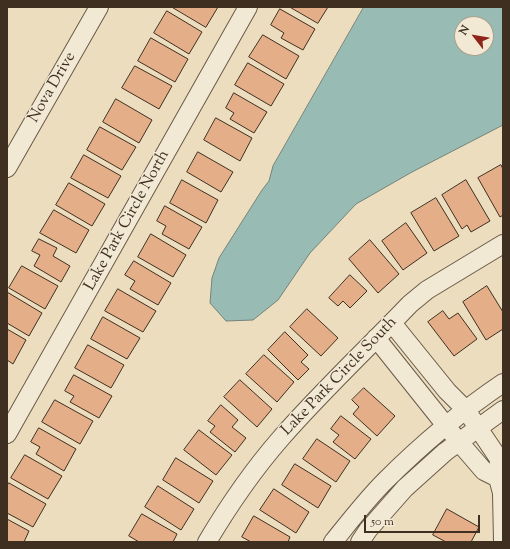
<!DOCTYPE html>
<style>
body{margin:0}
#map{position:relative;width:510px;height:549px;overflow:hidden;background:#ebddbe;font-family:"Sorts Mill Goudy",serif}
canvas{display:block}
.frame{position:absolute;inset:0;border:8px solid #3f2f20;pointer-events:none}
.north{position:absolute;left:454px;top:16px;width:40px;height:40px;box-sizing:border-box;background:#f2e9d5;border:1px solid #aa9f8d;border-radius:50%;rotate:301deg;font-size:11px;font-weight:700;line-height:16px;text-align:center;color:#3f2f20}
.north::after{content:'';display:block;margin:auto;width:14px;height:18px;background:#8f2418;clip-path:polygon(50% 0,100% 100%,50% 72%,0 100%)}
.scale{position:absolute;left:364px;top:515px;width:116px;height:18px;box-sizing:border-box;border:2px solid #3f2f20;border-top:0;padding-left:5px;font-size:12px;line-height:14px;white-space:nowrap;color:#3f2f20;-webkit-text-stroke:3px #f2e9d5;paint-order:stroke}
</style>
<div id="map">
<canvas width="510" height="549"></canvas>
<div class="frame"></div>
<div class="north">N</div>
<div class="scale">50 m</div>
</div>
<script>
const ctx = document.querySelector('canvas').getContext('2d');
ctx.lineJoin = 'round';
function fill(path, color) {
  ctx.fillStyle = color;
  ctx.fill(path, 'evenodd');
}
function stroke(path, color, width, dash) {
  ctx.strokeStyle = color;
  ctx.lineWidth = width;
  ctx.lineCap = dash ? 'butt' : 'round';
  ctx.setLineDash(dash || []);
  ctx.stroke(path);
}
function drawText(font, color, halo, rows, align = 'center') {
  ctx.font = font + ' "Sorts Mill Goudy",serif';
  ctx.lineWidth = 3;
  ctx.setLineDash([]);
  ctx.textBaseline = 'middle';
  ctx.strokeStyle = halo;
  ctx.fillStyle = color;
  for (const [text, x, y, turn = 0] of rows) {
    ctx.save();
    ctx.translate(x, y);
    ctx.rotate((+turn || 0) * Math.PI / 180);
    ctx.textAlign = isNaN(turn) ? turn : align;
    if (halo) ctx.strokeText(text, 0, 0);
    ctx.fillText(text, 0, 0);
    ctx.restore();
  }
}
const water = new Path2D(`
 M 364,7 L 503,7 L 503,125 L 412,172 L 356,204 L 310,253 L 278,300 L 253,320 L 226,321 L 210,303 L 212,278 L 219,258 L 262,190 L 269,181 L 273,166 ZM 462,24 L 486,24 L 486,48 L 462,48 Z`);
fill(water, '#98bbb4');
stroke(water, '#748379', 1);
const building = new Path2D(`
 M 172,7 L 218,7 L 206,27 Z
 M 290,7 L 328,7 L 318,23 Z
 M 280,9 L 315,29 L 303,50 L 281,38 L 284,33 L 271,25 Z
 M 167,11 L 202,32 L 189,54 L 154,33 Z
 M 263,35 L 299,56 L 286,79 L 249,57 Z
 M 151,38 L 188,59 L 175,82 L 138,61 Z
 M 248,63 L 284,84 L 271,106 L 235,85 Z
 M 135,66 L 172,86 L 159,109 L 122,88 Z
 M 234,93 L 267,112 L 254,133 L 230,119 L 234,113 L 226,108 Z
 M 116,99 L 152,120 L 139,143 L 103,122 Z
 M 216,118 L 252,138 L 240,161 L 204,140 Z
 M 100,127 L 136,147 L 122,170 L 87,150 Z
 M 198,152 L 233,172 L 221,192 L 187,172 Z
 M 84,155 L 121,176 L 108,198 L 71,178 Z
 M 501,165 L 503,169 L 503,215 L 500,217 L 478,178 Z
 M 182,180 L 218,200 L 206,223 L 170,203 Z
 M 466,180 L 490,221 L 471,232 L 467,225 L 462,229 L 442,195 Z
 M 69,183 L 105,204 L 92,226 L 56,205 Z
 M 436,198 L 459,236 L 434,251 L 411,213 Z
 M 165,206 L 202,227 L 189,249 L 162,234 L 166,226 L 157,221 Z
 M 54,210 L 89,230 L 76,253 L 40,233 Z
 M 406,223 L 427,253 L 403,270 L 382,241 Z
 M 151,234 L 186,255 L 173,277 L 138,257 Z
 M 39,239 L 57,248 L 53,256 L 70,266 L 61,282 L 34,266 L 40,255 L 32,251 Z
 M 370,240 L 399,274 L 378,293 L 349,259 Z
 M 134,261 L 171,283 L 158,305 L 130,289 L 135,281 L 125,275 Z
 M 22,266 L 58,286 L 45,309 L 9,288 Z
 M 350,275 L 367,291 L 350,308 L 343,301 L 338,306 L 329,298 Z
 M 487,286 L 503,312 L 503,329 L 486,340 L 463,302 Z
 M 118,289 L 156,311 L 143,332 L 105,311 Z
 M 7,292 L 42,313 L 29,336 L 7,323 Z
 M 307,309 L 338,338 L 321,356 L 290,327 Z
 M 443,311 L 449,319 L 458,313 L 477,339 L 454,356 L 428,322 Z
 M 103,317 L 140,338 L 127,359 L 91,339 Z
 M 7,329 L 26,340 L 13,364 L 7,360 Z
 M 285,332 L 308,355 L 301,362 L 309,369 L 298,380 L 268,350 Z
 M 88,345 L 124,365 L 111,388 L 75,368 Z
 M 264,355 L 294,382 L 277,402 L 246,374 Z
 M 74,375 L 112,396 L 99,418 L 70,402 L 74,396 L 65,391 Z
 M 240,380 L 272,409 L 257,427 L 224,397 Z
 M 364,388 L 395,416 L 377,436 L 353,414 L 359,407 L 352,400 Z
 M 55,400 L 93,421 L 80,444 L 42,422 Z
 M 221,405 L 238,420 L 232,427 L 246,438 L 235,452 L 210,432 L 215,426 L 208,421 Z
 M 341,416 L 371,439 L 355,459 L 333,442 L 339,435 L 331,429 Z
 M 39,428 L 76,449 L 64,471 L 36,454 L 40,447 L 31,442 Z
 M 199,430 L 232,455 L 216,475 L 184,450 Z
 M 317,439 L 350,461 L 336,482 L 303,459 Z
 M 25,455 L 62,476 L 48,499 L 11,478 Z
 M 176,458 L 213,481 L 199,503 L 163,480 Z
 M 295,464 L 331,486 L 318,508 L 282,485 Z
 M 9,483 L 46,504 L 33,527 L 7,513 L 7,486 Z
 M 158,486 L 194,509 L 181,530 L 145,507 Z
 M 274,489 L 309,512 L 296,533 L 260,510 Z
 M 447,509 L 479,527 L 471,542 L 446,542 L 433,535 Z
 M 142,514 L 177,534 L 173,542 L 139,542 L 129,536 Z
 M 254,516 L 290,537 L 288,542 L 251,542 L 242,537 Z
 M 7,519 L 29,531 L 24,542 L 7,542 Z`);
fill(building, '#e4ae88');
stroke(building, '#3f2f20', 1);
const minor = new Path2D(`
 M 7,168 L 99,7
 M 392,323 L 447,391 L 466,410 L 499,459 L 498,478 L 502,493 L 503,541
 M 376,338 L 459,442 L 484,471 L 498,478
 M 7,434 L 248,7
 M 207,542 C 229,505 253,470 281,438 C 322,391 367,349 410,304 L 427,290 L 503,244
 M 333,542 C 350,521 366,500 385,481 C 421,445 460,412 503,383
 M 360,542 L 368,530 L 405,488 L 445,452 L 503,410`);
stroke(minor, '#6a5a48', 20);
stroke(minor, '#f2e9d5', 18);
drawText('16px', '#3f2f20', '#f2e9d5', [
 ["Nova Drive",53,88,-60],
 ["Lake Park Circle North",128,221,-61],
 ["Lake Park Circle South",340,377,-46]
]);
</script>
